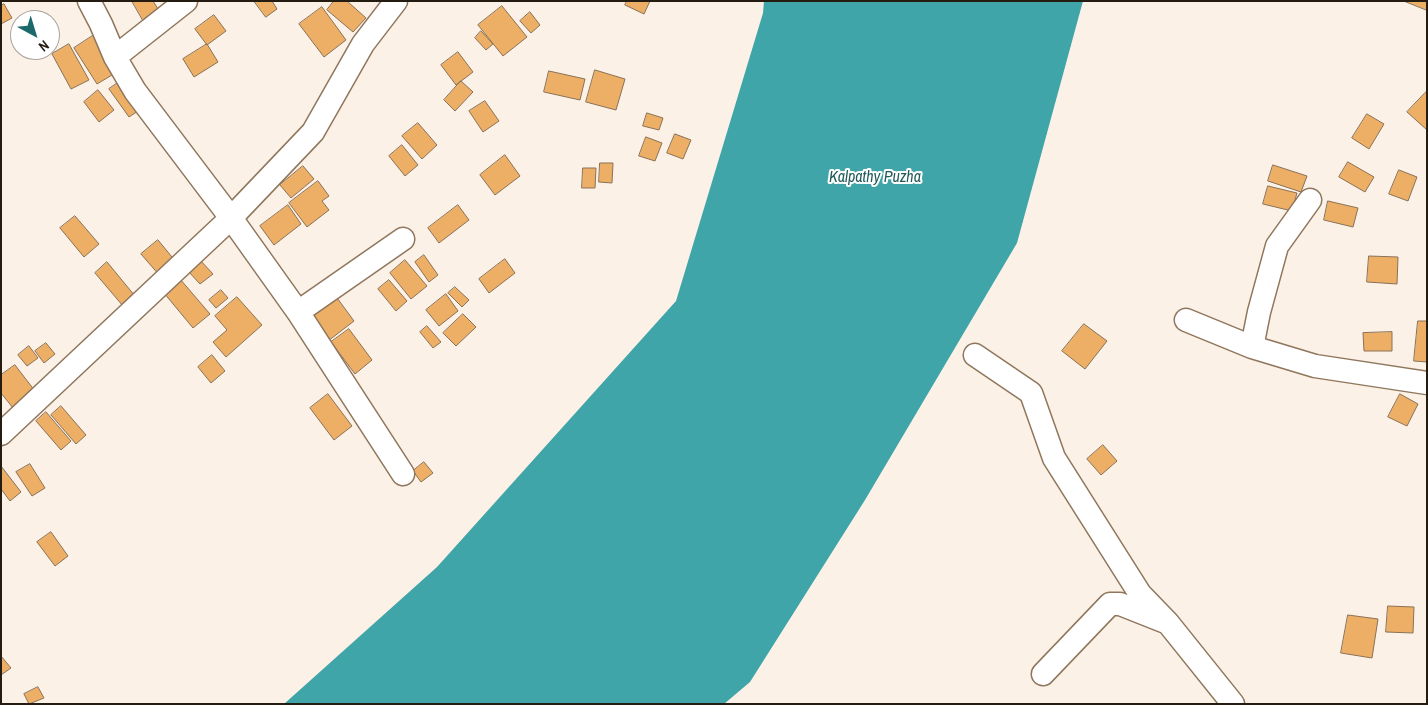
<!DOCTYPE html>
<style>
body{margin:0}
#map{position:relative;width:1428px;height:705px;overflow:hidden;background:#fcf1e6;font-family:"Archivo Narrow",sans-serif}
canvas{display:block}
.frame{position:absolute;inset:0;border:2px solid #251c11;pointer-events:none}
.north{position:absolute;left:10px;top:10px;width:50px;height:50px;box-sizing:border-box;background:#fff;border:1px solid #a8a4a0;border-radius:50%;rotate:141deg;font-size:14px;font-weight:700;line-height:20px;text-align:center;color:#251c11}
.north::after{content:'';display:block;margin:auto;width:18px;height:22px;background:#1c696c;clip-path:polygon(50% 0,100% 100%,50% 72%,0 100%)}
</style>
<div id="map">
<canvas width="1428" height="705"></canvas>
<div class="frame"></div>
<div class="north">N</div>
</div>
<script>
const ctx = document.querySelector('canvas').getContext('2d');
ctx.lineJoin = 'round';
function fill(path, color) {
  ctx.fillStyle = color;
  ctx.fill(path, 'evenodd');
}
function stroke(path, color, width, dash) {
  ctx.strokeStyle = color;
  ctx.lineWidth = width;
  ctx.lineCap = dash ? 'butt' : 'round';
  ctx.setLineDash(dash || []);
  ctx.stroke(path);
}
function drawText(font, color, halo, rows, align = 'center') {
  ctx.font = font + ' "Archivo Narrow",sans-serif';
  ctx.lineWidth = 4;
  ctx.setLineDash([]);
  ctx.textBaseline = 'middle';
  ctx.strokeStyle = halo;
  ctx.fillStyle = color;
  for (const [text, x, y, turn = 0] of rows) {
    ctx.save();
    ctx.translate(x, y);
    ctx.rotate((+turn || 0) * Math.PI / 180);
    ctx.textAlign = isNaN(turn) ? turn : align;
    if (halo) ctx.strokeText(text, 0, 0);
    ctx.fillText(text, 0, 0);
    ctx.restore();
  }
}
fill(new Path2D(`
 M 764,1 L 1083,1 L 1017,243 L 865,500 L 750,682 L 724,704 L 284,704 L 437,567 L 676,301 L 763,13 Z`), '#3fa5a8');
const building = new Path2D(`
 M 132,1 L 153,1 L 160,12 L 144,22 Z
 M 254,1 L 272,1 L 277,9 L 266,17 Z
 M 334,1 L 347,1 L 366,18 L 353,32 L 327,10 Z
 M 627,1 L 650,1 L 644,14 L 625,5 Z
 M 1404,1 L 1427,1 L 1427,10 Z
 M 4,4 L 12,18 L 1,24 L 1,6 Z
 M 502,6 L 527,37 L 503,56 L 478,25 Z
 M 322,7 L 346,40 L 324,57 L 299,24 Z
 M 530,12 L 540,25 L 531,33 L 520,21 Z
 M 214,15 L 226,31 L 207,45 L 195,29 Z
 M 481,31 L 493,44 L 486,50 L 475,38 Z
 M 94,35 L 117,72 L 97,84 L 74,48 Z
 M 69,44 L 89,80 L 71,89 L 52,54 Z
 M 207,44 L 218,62 L 194,77 L 183,59 Z
 M 458,52 L 473,72 L 456,85 L 441,65 Z
 M 595,70 L 625,79 L 616,110 L 586,102 Z
 M 549,71 L 585,79 L 580,100 L 544,92 Z
 M 461,81 L 473,92 L 455,111 L 444,100 Z
 M 119,82 L 138,111 L 129,117 L 109,89 Z
 M 98,90 L 114,110 L 99,122 L 84,102 Z
 M 1427,91 L 1427,130 L 1407,112 Z
 M 485,101 L 499,121 L 483,132 L 469,111 Z
 M 647,113 L 663,118 L 659,130 L 643,126 Z
 M 1367,114 L 1384,124 L 1369,149 L 1352,138 Z
 M 418,123 L 437,145 L 422,159 L 402,136 Z
 M 675,134 L 691,140 L 683,159 L 667,153 Z
 M 646,137 L 662,143 L 655,161 L 639,156 Z
 M 402,145 L 418,165 L 405,176 L 389,156 Z
 M 505,155 L 520,176 L 495,195 L 480,175 Z
 M 1348,162 L 1374,177 L 1365,192 L 1339,177 Z
 M 600,163 L 613,163 L 612,183 L 599,182 Z
 M 1273,165 L 1307,176 L 1301,192 L 1268,181 Z
 M 303,166 L 314,179 L 291,198 L 280,185 Z
 M 583,168 L 596,168 L 595,188 L 582,188 Z
 M 1399,170 L 1417,177 L 1408,201 L 1389,194 Z
 M 318,181 L 329,196 L 322,201 L 329,210 L 307,227 L 289,203 Z
 M 1268,186 L 1297,193 L 1292,211 L 1263,204 Z
 M 1328,201 L 1358,208 L 1353,227 L 1324,220 Z
 M 288,205 L 301,224 L 274,245 L 260,226 Z
 M 458,205 L 469,220 L 439,243 L 428,228 Z
 M 75,216 L 99,244 L 84,257 L 60,228 Z
 M 158,240 L 176,262 L 160,276 L 141,254 Z
 M 424,255 L 438,275 L 429,282 L 415,262 Z
 M 1369,256 L 1398,257 L 1397,284 L 1367,282 Z
 M 505,259 L 515,273 L 489,293 L 479,279 Z
 M 200,260 L 213,274 L 200,284 L 188,271 Z
 M 405,260 L 427,286 L 411,299 L 390,273 Z
 M 107,262 L 135,296 L 123,306 L 95,273 Z
 M 180,279 L 210,314 L 193,328 L 164,293 Z
 M 389,280 L 407,301 L 396,311 L 378,289 Z
 M 329,287 L 354,321 L 328,341 L 302,307 Z
 M 455,287 L 469,300 L 462,307 L 448,293 Z
 M 221,290 L 228,298 L 216,308 L 209,300 Z
 M 446,294 L 458,311 L 439,326 L 426,310 Z
 M 237,297 L 262,325 L 226,357 L 213,342 L 227,330 L 215,316 Z
 M 463,314 L 476,327 L 456,346 L 443,333 Z
 M 1418,321 L 1427,321 L 1427,362 L 1414,361 Z
 M 1084,324 L 1107,341 L 1085,369 L 1062,351 Z
 M 427,326 L 441,342 L 433,348 L 420,332 Z
 M 349,329 L 372,360 L 355,374 L 331,342 Z
 M 1392,332 L 1392,351 L 1364,351 L 1363,333 Z
 M 46,343 L 55,354 L 44,363 L 35,351 Z
 M 29,346 L 38,358 L 27,366 L 18,355 Z
 M 212,355 L 225,371 L 211,383 L 198,367 Z
 M 15,365 L 35,391 L 13,408 L 1,393 L 1,375 Z
 M 328,394 L 352,426 L 334,440 L 310,408 Z
 M 1400,394 L 1418,404 L 1407,426 L 1388,417 Z
 M 61,406 L 86,435 L 76,444 L 51,415 Z
 M 46,412 L 71,441 L 61,450 L 36,421 Z
 M 1103,445 L 1117,461 L 1101,475 L 1087,459 Z
 M 424,462 L 433,473 L 421,482 L 413,471 Z
 M 30,464 L 45,488 L 32,496 L 16,472 Z
 M 1,466 L 21,492 L 10,501 L 1,489 Z
 M 51,532 L 68,556 L 55,566 L 37,542 Z
 M 1388,606 L 1414,607 L 1413,633 L 1386,632 Z
 M 1348,615 L 1378,619 L 1372,658 L 1341,653 Z
 M 1,656 L 11,668 L 1,675 Z
 M 38,687 L 44,698 L 29,704 L 24,694 Z`);
fill(building, '#edaf66');
stroke(building, '#897157', 1);
const street = new Path2D(`
 M 89,1 L 101,24 L 115,57 L 186,1
 M 115,57 L 135,91 L 231,218 L 298,312 L 403,474
 M 298,312 L 403,239
 M 1186,320 L 1252,347 L 1315,366 L 1427,383
 M 1252,347 L 1259,312 L 1277,246 L 1310,200
 M 975,355 L 1031,393 L 1054,458 L 1140,594 L 1168,623
 M 1,434 L 231,218 L 313,132 L 363,44 L 396,1
 M 1043,674 L 1110,604 L 1120,604 L 1168,623 L 1233,704`);
stroke(street, '#8f765c', 25);
stroke(street, '#fff', 22);
drawText('italic 16px', '#215a5b', '#fff', [
 ["Kalpathy Puzha",875,178]
]);
</script>
